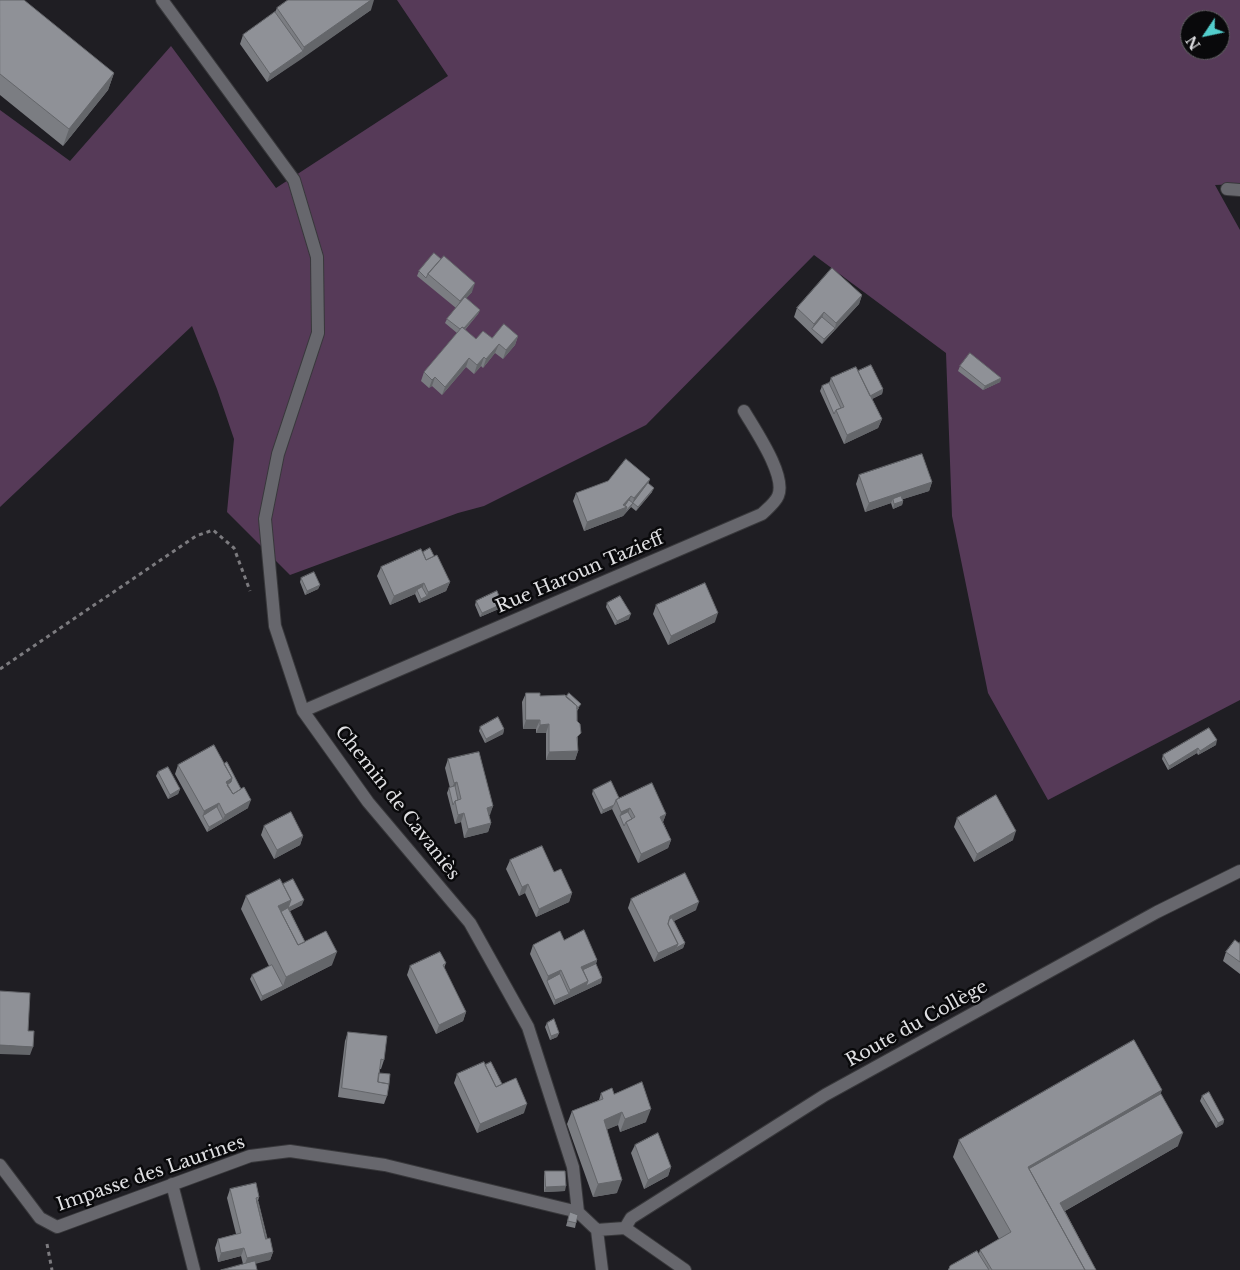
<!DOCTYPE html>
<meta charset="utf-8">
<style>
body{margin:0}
#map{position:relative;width:1240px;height:1270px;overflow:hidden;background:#1f1e23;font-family:"Libre Baskerville",serif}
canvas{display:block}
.north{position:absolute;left:1180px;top:10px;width:50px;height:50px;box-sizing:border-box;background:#09090b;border:1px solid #5f5f61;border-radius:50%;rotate:236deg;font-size:14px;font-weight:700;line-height:20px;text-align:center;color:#e0e0e3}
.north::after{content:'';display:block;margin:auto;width:18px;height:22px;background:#52cdcc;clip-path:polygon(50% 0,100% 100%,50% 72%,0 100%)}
</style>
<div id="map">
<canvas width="1240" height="1270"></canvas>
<div class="north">N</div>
</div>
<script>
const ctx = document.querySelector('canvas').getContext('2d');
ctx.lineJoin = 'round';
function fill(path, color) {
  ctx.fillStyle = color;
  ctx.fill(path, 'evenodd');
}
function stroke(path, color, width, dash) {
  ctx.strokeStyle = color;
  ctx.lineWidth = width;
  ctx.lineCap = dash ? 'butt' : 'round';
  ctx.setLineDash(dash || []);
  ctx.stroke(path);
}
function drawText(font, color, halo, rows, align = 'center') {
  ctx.font = font + ' "Libre Baskerville",serif';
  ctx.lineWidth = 5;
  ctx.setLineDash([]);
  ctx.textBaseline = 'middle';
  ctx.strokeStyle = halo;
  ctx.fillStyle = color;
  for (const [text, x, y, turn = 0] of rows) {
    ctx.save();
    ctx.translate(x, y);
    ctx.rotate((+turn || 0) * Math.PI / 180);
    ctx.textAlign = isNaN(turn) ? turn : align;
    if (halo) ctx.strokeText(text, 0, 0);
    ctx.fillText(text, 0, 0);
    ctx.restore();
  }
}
fill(new Path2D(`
 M 397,0 L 1240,0 L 1240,184 L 1215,185 L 1240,230 L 1240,700 L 1048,800 L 988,693 L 952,516 L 946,353 L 814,255 L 646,425 L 484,506 L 458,513 L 290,575 L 227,512 L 234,439 L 217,389 L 192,326 L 0,507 L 0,110 L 70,161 L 171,46 L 276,188 L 448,76 ZM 1190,20 L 1220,20 L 1220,50 L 1190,50 Z`), '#563a58');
const service = new Path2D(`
 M 1227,189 L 1240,190`);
const minor = new Path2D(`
 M 162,0 L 294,180 L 317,257 L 318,333 L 278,454 L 265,519 L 275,626 L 303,711 L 368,802 L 470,923 L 528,1027 L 573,1167 L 578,1212
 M 303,711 L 762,514 C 767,509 775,503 778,496 C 787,476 755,430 744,411
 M 0,1165 L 40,1218 L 57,1227 L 250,1156 L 290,1151 L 385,1165 L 578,1212 L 597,1230
 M 172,1184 L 194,1270
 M 625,1228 L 631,1218 L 825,1095 L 1157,912 L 1240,871
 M 597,1230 L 625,1228 L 685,1270
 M 597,1230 L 602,1270`);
stroke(service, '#38383b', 14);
stroke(minor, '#38383b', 14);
stroke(new Path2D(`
 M 0,669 L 196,536 L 213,530 L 234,548 L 250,591
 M 47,1244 L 52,1270`), '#7c7b7f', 3, [4, 4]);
stroke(service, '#67676d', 12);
stroke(minor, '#67676d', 12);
fill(new Path2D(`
 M 0,0 L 114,73 L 108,90 L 63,146 L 0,95 Z
 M 277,8 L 371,10 L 267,82 L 240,44 L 243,35 L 275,12 Z
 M 434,253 L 472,292 L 466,298 L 480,310 L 478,314 L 465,330 L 476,339 L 518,336 L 515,345 L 503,359 L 495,353 L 483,368 L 481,366 L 474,374 L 466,367 L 442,395 L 432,386 L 429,388 L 421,381 L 424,372 L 457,333 L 445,323 L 447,319 L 456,308 L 417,276 L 419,271 Z
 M 862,295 L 859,304 L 822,344 L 794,317 L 797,308 Z
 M 960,366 L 1001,378 L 1000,382 L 983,390 L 958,371 Z
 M 858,371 L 883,389 L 882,394 L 872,399 L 882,419 L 878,428 L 844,444 L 820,391 L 822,386 L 829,383 L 831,378 Z
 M 859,475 L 932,482 L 929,491 L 903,499 L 903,501 L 902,505 L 893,509 L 891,503 L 865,512 L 856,484 Z
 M 650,479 L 648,483 L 652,492 L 636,511 L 631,507 L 623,516 L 584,531 L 573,501 L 576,493 Z
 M 423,552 L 434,556 L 450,582 L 446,591 L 419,603 L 415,594 L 390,605 L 377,576 L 381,567 Z
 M 301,578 L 320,585 L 318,589 L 305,595 L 300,582 Z
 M 476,601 L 501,608 L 480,617 L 475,605 Z
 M 607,603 L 629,619 L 615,625 L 606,607 Z
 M 656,605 L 715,622 L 668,645 L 653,614 Z
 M 526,693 L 540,696 L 579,708 L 577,711 L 578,751 L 575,760 L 546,760 L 546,733 L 536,733 L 536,729 L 523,729 L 522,702 Z
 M 480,727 L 504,729 L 503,734 L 485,743 L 479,731 Z
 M 1216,745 L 1198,755 L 1197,753 L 1168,770 L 1162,759 L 1163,755 Z
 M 448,759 L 493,806 L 489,815 L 491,823 L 488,832 L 464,838 L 461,822 L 455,824 L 447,793 L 449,788 L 450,788 L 445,768 Z
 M 178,765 L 248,808 L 207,832 L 175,774 Z
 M 158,772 L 180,789 L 178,794 L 168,799 L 156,776 Z
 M 593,790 L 666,814 L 663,822 L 671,840 L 668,848 L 638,863 L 612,809 L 601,814 L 592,794 Z
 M 957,818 L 1013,840 L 974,862 L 954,827 Z
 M 264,826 L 303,836 L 300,845 L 274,859 L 261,835 Z
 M 510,860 L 554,872 L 572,893 L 569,902 L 536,917 L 525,893 L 519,896 L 506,869 Z
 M 283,884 L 302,905 L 290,911 L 305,942 L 332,965 L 261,1001 L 250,979 L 252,975 L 269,966 L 241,909 L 246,896 Z
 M 631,899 L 696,910 L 674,921 L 685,943 L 683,948 L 654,962 L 628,908 Z
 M 564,940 L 597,960 L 596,964 L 602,978 L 601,983 L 554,1005 L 530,954 L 533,945 Z
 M 1240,941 L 1240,974 L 1223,961 L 1226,952 L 1239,944 Z
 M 446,963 L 444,968 L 466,1012 L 463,1021 L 436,1034 L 407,975 L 410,966 Z
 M 547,1023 L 559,1033 L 557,1037 L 550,1040 L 545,1027 Z
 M 348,1032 L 384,1060 L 381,1069 L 380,1069 L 379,1073 L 387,1096 L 384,1104 L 338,1097 L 345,1041 Z
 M 485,1065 L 524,1113 L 477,1133 L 454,1083 L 457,1074 Z
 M 601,1093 L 614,1094 L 646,1122 L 620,1132 L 618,1125 L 607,1129 L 617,1193 L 593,1197 L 567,1124 L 572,1111 L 599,1100 Z
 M 1161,1094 L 1178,1146 L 1065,1211 L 1096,1270 L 948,1270 L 950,1266 L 979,1253 L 980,1250 L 999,1239 L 953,1157 L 959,1140 Z
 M 1202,1096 L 1224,1120 L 1223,1124 L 1216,1128 L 1200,1101 Z
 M 635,1145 L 671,1167 L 668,1176 L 644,1189 L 631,1153 Z
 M 545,1171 L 565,1191 L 544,1192 L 544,1176 Z
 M 230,1189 L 259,1197 L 258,1201 L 267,1238 L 273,1252 L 270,1260 L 243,1264 L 241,1256 L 218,1262 L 215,1248 L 218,1239 L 236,1234 L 227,1198 Z
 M 570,1212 L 576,1223 L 575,1228 L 566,1226 Z`), '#7b7d82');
fill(new Path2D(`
 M 371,0 L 374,0 L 371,10 L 300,60 L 304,47 Z
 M 303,51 L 300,60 L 267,82 L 270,74 Z
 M 114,73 L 108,90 L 63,146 L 69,129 Z
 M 475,283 L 472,292 L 457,309 L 460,301 Z
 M 862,295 L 859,304 L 822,344 L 824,339 L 835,328 L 836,323 Z
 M 480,310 L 478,314 L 460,335 L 462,331 Z
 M 824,312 L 821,321 L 812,329 L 814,324 Z
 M 518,336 L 515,345 L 503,359 L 506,350 Z
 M 499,344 L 495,353 L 483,368 L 486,359 Z
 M 484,357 L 481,366 L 474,374 L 477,365 Z
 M 469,358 L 466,367 L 442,395 L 445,387 Z
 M 435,377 L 432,386 L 429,388 L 432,380 Z
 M 1001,378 L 1000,382 L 983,390 L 985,386 Z
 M 883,389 L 882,394 L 866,402 L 867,397 Z
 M 882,419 L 878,428 L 844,444 L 847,435 Z
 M 650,479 L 647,488 L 633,503 L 634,498 Z
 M 932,482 L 929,491 L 894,502 L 893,499 L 891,503 L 865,512 L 869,503 Z
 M 654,488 L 652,492 L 636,511 L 638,507 Z
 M 631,496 L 628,504 L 633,503 L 631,507 L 623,516 L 584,531 L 587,522 L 623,505 Z
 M 903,501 L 902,505 L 893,509 L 894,504 Z
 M 450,582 L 446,591 L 419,603 L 421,599 L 427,596 L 428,592 Z
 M 424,583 L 421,592 L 417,590 L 415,594 L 390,605 L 394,596 Z
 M 320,585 L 318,589 L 305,595 L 307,591 Z
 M 502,604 L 501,608 L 480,617 L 482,613 Z
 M 718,613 L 715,622 L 668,645 L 671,636 Z
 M 631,614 L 629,619 L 615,625 L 617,621 Z
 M 526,720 L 540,720 L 536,729 L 523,729 Z
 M 549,724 L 546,733 L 536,733 L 540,725 Z
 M 504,729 L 503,734 L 485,743 L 486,739 Z
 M 1217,740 L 1216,745 L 1198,755 L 1200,751 Z
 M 1198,748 L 1197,753 L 1168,770 L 1169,766 Z
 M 578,751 L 575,760 L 546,760 L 549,752 Z
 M 232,778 L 229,787 L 226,782 Z
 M 457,782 L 454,791 L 451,792 L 454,783 Z
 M 180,789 L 178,794 L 168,799 L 170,795 Z
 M 251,800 L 248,808 L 207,832 L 209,827 L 223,819 L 225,815 Z
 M 219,803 L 216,812 L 203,816 L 204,811 Z
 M 614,805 L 612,809 L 601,814 L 603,810 Z
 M 493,806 L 490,815 L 484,816 L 487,808 Z
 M 630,808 L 627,816 L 620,816 L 621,812 Z
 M 464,813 L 461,822 L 455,824 L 458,815 Z
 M 666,814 L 663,822 L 660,817 Z
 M 491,823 L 488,832 L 464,838 L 468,829 Z
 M 1016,831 L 1013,840 L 974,862 L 977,854 Z
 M 303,836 L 300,845 L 274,859 L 277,850 Z
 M 671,840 L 668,848 L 638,863 L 641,854 Z
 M 528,884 L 525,893 L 519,896 L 522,887 Z
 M 572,893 L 569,902 L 536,917 L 539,909 Z
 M 291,900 L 286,913 L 277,918 L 278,906 Z
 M 304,900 L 302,905 L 286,913 L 288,908 Z
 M 699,902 L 696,910 L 668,924 L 670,916 Z
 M 685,943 L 683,948 L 675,952 L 676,948 Z
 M 678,944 L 675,952 L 654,962 L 658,953 Z
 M 337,952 L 332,965 L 261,1001 L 262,996 L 283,986 L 286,977 Z
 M 597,960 L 594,969 L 580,972 L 581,967 Z
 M 561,970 L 558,979 L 547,981 L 548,976 Z
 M 602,978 L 601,983 L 554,1005 L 555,1000 L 569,994 L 570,990 L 588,981 Z
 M 466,1012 L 463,1021 L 436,1034 L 439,1025 Z
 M 559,1033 L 557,1037 L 550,1040 L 551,1036 Z
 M 0,1045 L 33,1047 L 30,1055 L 0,1054 Z
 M 1162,1090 L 1156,1107 L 1031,1179 L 1028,1167 Z
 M 527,1104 L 524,1113 L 477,1133 L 480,1124 Z
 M 651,1109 L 646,1122 L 620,1132 L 625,1119 Z
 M 622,1112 L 618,1125 L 599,1133 L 604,1120 Z
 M 1224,1120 L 1223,1124 L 1216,1128 L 1218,1123 Z
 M 1183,1133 L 1178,1146 L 1056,1216 L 1060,1203 Z
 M 671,1167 L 668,1176 L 644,1189 L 648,1180 Z
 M 622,1180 L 617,1193 L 593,1197 L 598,1184 Z
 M 566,1186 L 565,1191 L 544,1192 L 546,1187 Z
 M 244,1248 L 241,1256 L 218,1262 L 221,1253 Z
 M 273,1252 L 270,1260 L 244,1267 L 247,1258 Z`), '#64666a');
const building = new Path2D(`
 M 0,0 L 24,0 L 114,73 L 69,129 L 0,74 Z
 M 288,0 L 371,0 L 304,47 L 277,8 Z
 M 275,12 L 303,51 L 270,74 L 243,35 Z
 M 434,253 L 441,259 L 428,274 L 426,278 L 419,271 Z
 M 444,256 L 475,283 L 460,301 L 428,274 Z
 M 832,268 L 862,295 L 836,323 L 824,312 L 814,324 L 797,308 Z
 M 465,297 L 480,310 L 464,328 L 462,327 L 460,329 L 447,319 Z
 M 822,317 L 835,328 L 824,339 L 812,329 Z
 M 504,324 L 518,336 L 506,350 L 499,344 L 486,359 L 484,357 L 477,365 L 469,358 L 445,387 L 435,377 L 432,380 L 424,372 L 462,327 L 476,339 L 483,331 L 492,338 Z
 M 970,353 L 1001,378 L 985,386 L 960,366 Z
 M 871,365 L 883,389 L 870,396 L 858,371 Z
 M 856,367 L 882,419 L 847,435 L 836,410 L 844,407 L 831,378 Z
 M 829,383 L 841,408 L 836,410 L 834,414 L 822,386 Z
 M 922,454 L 932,482 L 869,503 L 859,475 Z
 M 626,459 L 650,479 L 634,498 L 631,496 L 623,505 L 627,507 L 587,522 L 576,493 L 608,481 Z
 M 648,483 L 654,488 L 638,507 L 633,503 Z
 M 901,496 L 903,501 L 894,504 L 893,499 Z
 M 629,500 L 633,503 L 625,512 L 627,507 L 625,506 Z
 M 430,548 L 434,556 L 426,560 L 423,552 Z
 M 421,549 L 426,560 L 437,555 L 450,582 L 428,592 L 424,583 L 394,596 L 381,567 Z
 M 314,572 L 320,585 L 307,591 L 301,578 Z
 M 705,583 L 718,613 L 671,636 L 656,605 Z
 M 422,587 L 427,596 L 421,599 L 417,590 Z
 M 497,591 L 502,604 L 482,613 L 476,601 Z
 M 620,596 L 631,614 L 617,621 L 607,603 Z
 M 526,693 L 540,693 L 540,696 L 565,695 L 577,706 L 577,721 L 580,724 L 581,733 L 577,737 L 578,751 L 549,752 L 549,724 L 540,725 L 540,720 L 526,720 Z
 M 569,693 L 581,704 L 577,709 L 577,706 L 566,697 Z
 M 498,717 L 504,729 L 486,739 L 480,727 Z
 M 1209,728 L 1217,740 L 1200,751 L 1198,748 L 1169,766 L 1163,755 Z
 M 214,745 L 232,778 L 226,782 L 233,794 L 244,787 L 251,800 L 225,815 L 219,803 L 204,811 L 178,765 Z
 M 479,752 L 493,806 L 487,808 L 491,823 L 468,829 L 464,813 L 458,815 L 455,801 L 461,799 L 457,782 L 454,783 L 448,759 Z
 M 227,762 L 241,789 L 233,794 L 227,785 L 231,782 L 232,778 L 224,764 Z
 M 168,767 L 180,789 L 170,795 L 158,772 Z
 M 611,781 L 619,798 L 616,800 L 614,805 L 603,810 L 593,790 Z
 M 652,783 L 666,814 L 660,817 L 671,840 L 641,854 L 626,822 L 635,817 L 630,808 L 621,812 L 616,800 Z
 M 455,786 L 458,800 L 455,801 L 453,805 L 449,788 Z
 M 996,795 L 1016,831 L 977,854 L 957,818 Z
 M 217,807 L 223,819 L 209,827 L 203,816 Z
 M 291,812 L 303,836 L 277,850 L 264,826 Z
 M 628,812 L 632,819 L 626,822 L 624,826 L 620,816 Z
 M 542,846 L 554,872 L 561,869 L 572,893 L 539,909 L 528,884 L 522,887 L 510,860 Z
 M 685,873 L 699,902 L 670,916 L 668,924 L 678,944 L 658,953 L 631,899 Z
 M 280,879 L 291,900 L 278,906 L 298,945 L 326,931 L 337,952 L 286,977 L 246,896 Z
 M 293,879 L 304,900 L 288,908 L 291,900 L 283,884 Z
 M 288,908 L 305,942 L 298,945 L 281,912 Z
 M 672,918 L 685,943 L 676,948 L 678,944 L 668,924 L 669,920 Z
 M 584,930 L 597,960 L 581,967 L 588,981 L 570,990 L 561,970 L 548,976 L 533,945 L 560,931 L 564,940 Z
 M 1235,940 L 1240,944 L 1240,962 L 1226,952 Z
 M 440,952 L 446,963 L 443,965 L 466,1012 L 439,1025 L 410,966 Z
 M 596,964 L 602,978 L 586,986 L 588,981 L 583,970 Z
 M 272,965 L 283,986 L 262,996 L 252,975 Z
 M 560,974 L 569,994 L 555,1000 L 547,981 Z
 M 0,991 L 30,993 L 28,1031 L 34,1031 L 33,1047 L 0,1045 Z
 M 554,1019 L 559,1033 L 551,1036 L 547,1023 Z
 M 348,1032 L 387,1036 L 384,1060 L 381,1059 L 378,1082 L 389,1084 L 387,1096 L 342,1088 Z
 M 1134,1040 L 1162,1090 L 1028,1167 L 1085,1270 L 992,1270 L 980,1250 L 1011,1232 L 959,1140 Z
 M 484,1062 L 496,1087 L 516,1078 L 527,1104 L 480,1124 L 457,1074 Z
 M 491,1062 L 502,1084 L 496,1087 L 485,1065 Z
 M 379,1073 L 390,1074 L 389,1084 L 378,1082 Z
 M 642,1082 L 651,1109 L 625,1119 L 622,1112 L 604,1120 L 622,1180 L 598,1184 L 572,1111 L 603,1099 L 601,1093 L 612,1088 L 614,1094 Z
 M 1209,1092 L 1224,1120 L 1218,1123 L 1202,1096 Z
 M 1161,1094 L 1183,1133 L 1060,1203 L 1096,1270 L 1085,1270 L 1029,1169 Z
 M 658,1133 L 671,1167 L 648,1180 L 635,1145 Z
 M 545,1171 L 565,1171 L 566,1186 L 546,1187 Z
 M 256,1183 L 259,1197 L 256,1198 L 266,1239 L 270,1238 L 273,1252 L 247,1258 L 244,1248 L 221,1253 L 218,1239 L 241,1233 L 230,1189 Z
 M 257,1201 L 258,1201 L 267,1238 L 266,1239 Z
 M 570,1212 L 578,1215 L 576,1223 L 568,1221 Z
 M 977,1251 L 989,1270 L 948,1270 L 949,1269 L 950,1266 Z
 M 255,1261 L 257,1270 L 221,1270 Z`);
fill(building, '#8f9197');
stroke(building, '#64666a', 1);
drawText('18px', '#e0e0e3', '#09090b', [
 ["Rue Haroun Tazieff",580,573,-23],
 ["Chemin de Cavaniès",397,803,52],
 ["Route du Collège",917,1024,-29],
 ["Impasse des Laurines",151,1174,-19]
]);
</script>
